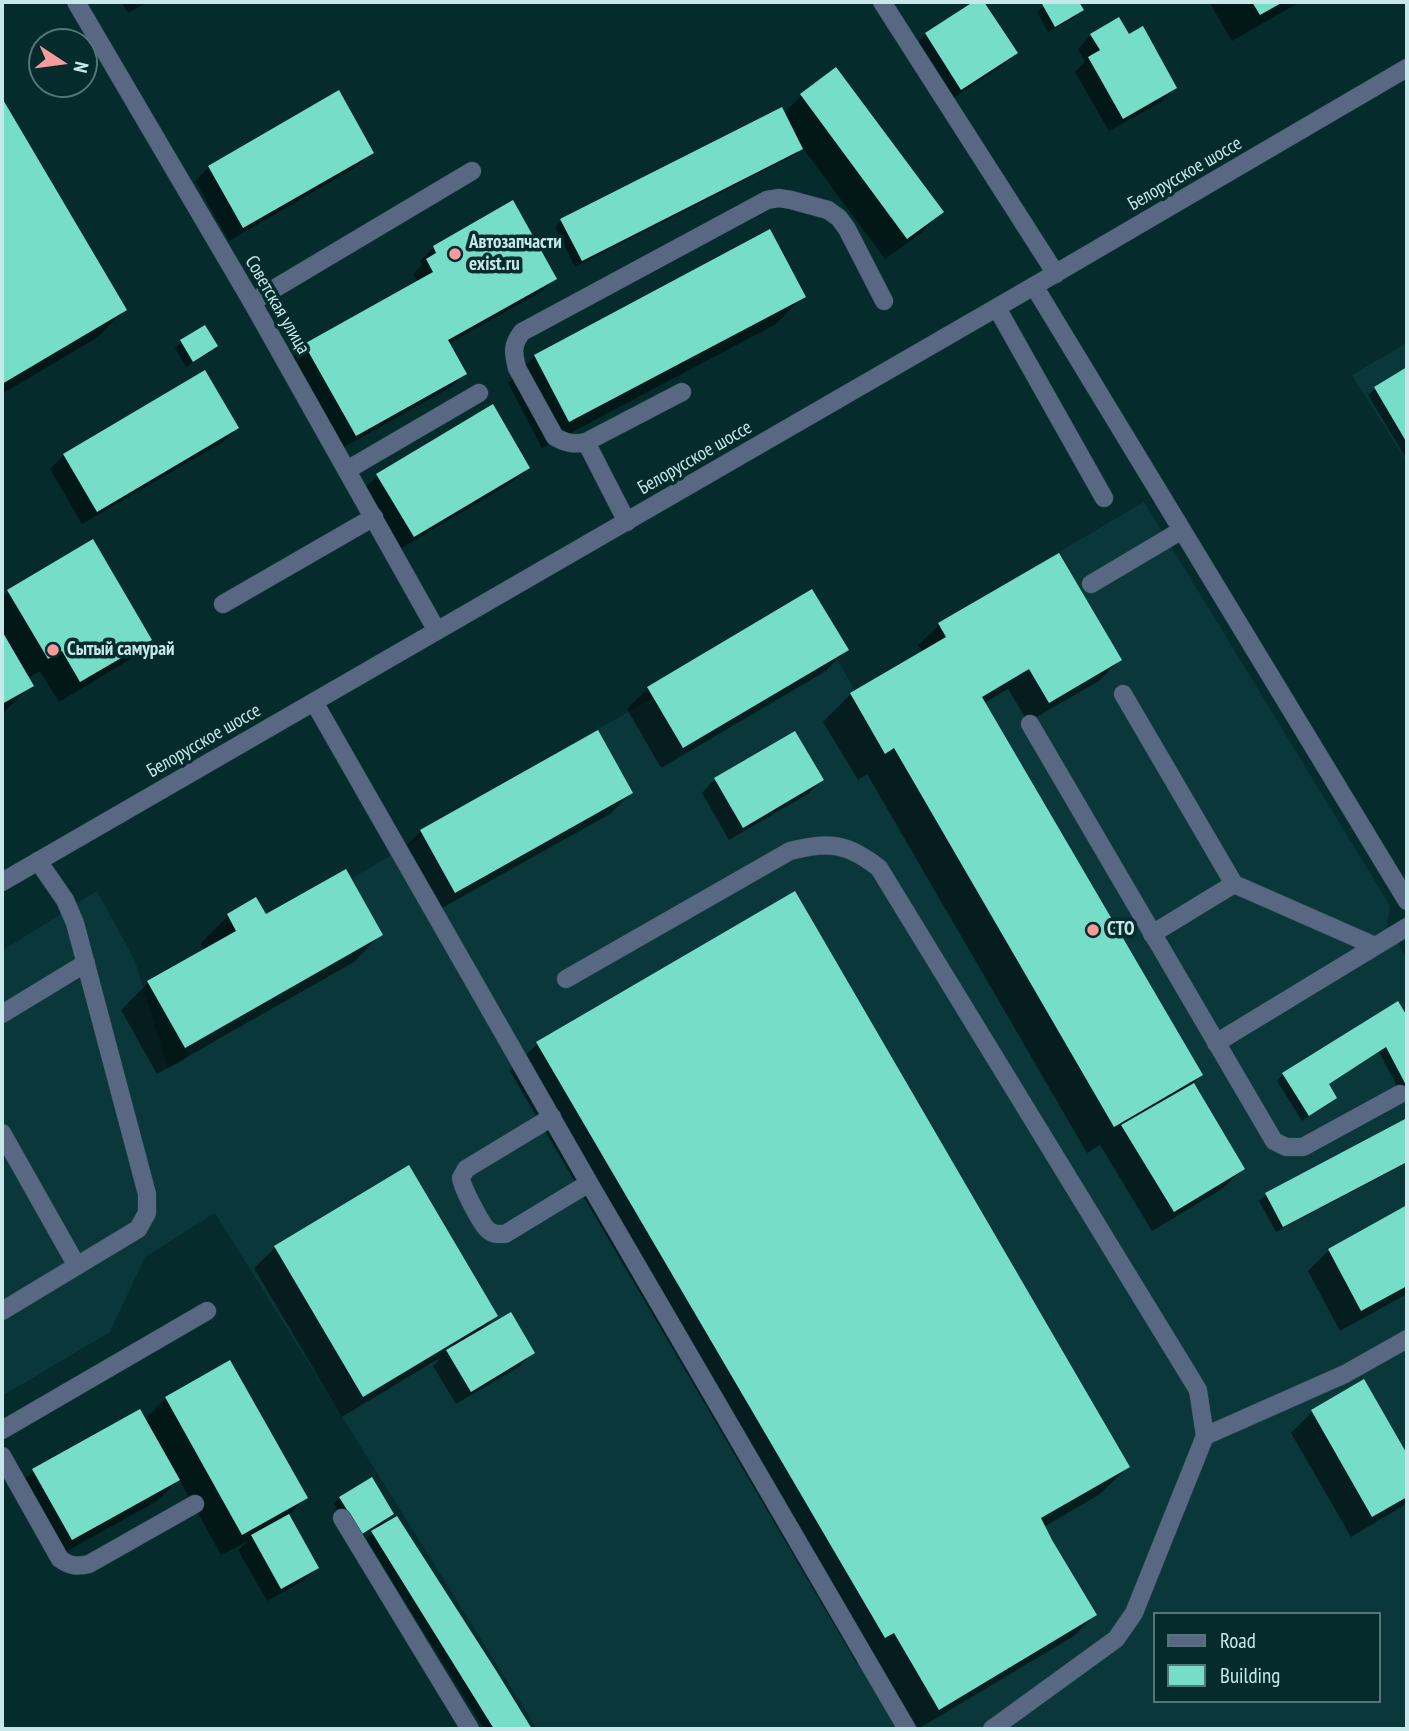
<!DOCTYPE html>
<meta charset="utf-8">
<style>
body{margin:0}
#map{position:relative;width:1409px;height:1731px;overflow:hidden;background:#052b2d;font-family:"PT Sans Narrow",sans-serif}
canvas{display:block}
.frame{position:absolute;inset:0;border:4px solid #c7e8e9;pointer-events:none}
.legend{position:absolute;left:1153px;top:1612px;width:228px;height:91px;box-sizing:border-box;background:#052b2d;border:2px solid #537778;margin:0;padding:9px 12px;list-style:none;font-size:21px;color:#c7e8e9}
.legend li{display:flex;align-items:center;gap:14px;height:35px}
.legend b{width:35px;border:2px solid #537778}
.north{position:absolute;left:28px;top:28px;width:70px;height:70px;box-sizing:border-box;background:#052b2d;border:2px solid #537778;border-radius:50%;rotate:103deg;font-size:19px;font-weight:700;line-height:28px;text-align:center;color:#c7e8e9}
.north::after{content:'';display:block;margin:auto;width:24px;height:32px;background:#f59b9c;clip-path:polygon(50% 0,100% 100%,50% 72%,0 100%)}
</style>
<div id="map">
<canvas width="1409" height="1731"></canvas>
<div class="frame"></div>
<ul class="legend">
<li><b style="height:9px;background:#586882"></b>Road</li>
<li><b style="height:19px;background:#76ddc8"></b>Building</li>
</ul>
<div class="north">N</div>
</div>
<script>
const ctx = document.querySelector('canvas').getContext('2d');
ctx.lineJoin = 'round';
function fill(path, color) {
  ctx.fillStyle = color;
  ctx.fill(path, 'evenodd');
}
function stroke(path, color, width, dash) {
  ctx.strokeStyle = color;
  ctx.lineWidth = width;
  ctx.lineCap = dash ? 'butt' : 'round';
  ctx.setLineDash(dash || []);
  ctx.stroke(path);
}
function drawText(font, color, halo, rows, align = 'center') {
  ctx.font = font + ' "PT Sans Narrow",sans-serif';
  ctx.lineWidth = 7;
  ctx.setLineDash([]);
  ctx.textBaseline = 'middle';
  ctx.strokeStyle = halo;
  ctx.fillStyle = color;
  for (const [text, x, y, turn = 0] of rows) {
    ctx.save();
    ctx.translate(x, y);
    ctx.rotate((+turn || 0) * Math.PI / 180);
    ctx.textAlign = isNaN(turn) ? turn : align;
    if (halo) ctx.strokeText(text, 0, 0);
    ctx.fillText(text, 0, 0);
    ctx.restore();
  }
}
fill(new Path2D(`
 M 1407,343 L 1407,462 L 1352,375 Z
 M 1144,502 L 1390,906 L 1387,924 L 1407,959 L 1407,1729 L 537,1729 L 215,1213 L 145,1257 L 110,1332 L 2,1396 L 2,951 L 97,891 L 135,961 L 168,1069 L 190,1056 L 147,981 L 235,931 L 227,914 L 256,897 L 266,914 L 346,869 L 352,878 L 423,837 L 420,830 L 653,698 L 647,687 L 812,589 L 849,650 L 836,658 L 855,690 L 945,637 L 938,623 ZM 1155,1614 L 1379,1614 L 1379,1701 L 1155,1701 Z`), '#0a383a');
fill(new Path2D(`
 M 121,2 L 148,2 L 128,13 Z
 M 976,2 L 982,2 L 1016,52 L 1002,66 L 947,102 L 912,48 L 926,34 Z
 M 1049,2 L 1077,2 L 1082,10 L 1075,17 L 1048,32 L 1037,12 Z
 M 1209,2 L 1300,2 L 1232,41 Z
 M 1091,35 L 1128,36 L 1175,88 L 1161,102 L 1109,131 L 1075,72 L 1085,62 L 1078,49 Z
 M 836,70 L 941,212 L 921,233 L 885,259 L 802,147 L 795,155 L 575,267 L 555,227 L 561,221 L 784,113 L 801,96 Z
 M 2,101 L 125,310 L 98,337 L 2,394 Z
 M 372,152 L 358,166 L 229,241 L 195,181 L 209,167 Z
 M 434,247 L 555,278 L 541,292 L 448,344 L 465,373 L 451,387 L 341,449 L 291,359 L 305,345 L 418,282 L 413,274 L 422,265 L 420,261 Z
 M 803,296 L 776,324 L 542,448 L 508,383 L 535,356 Z
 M 181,342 L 215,346 L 209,353 L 186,367 L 175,348 Z
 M 1407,369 L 1407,460 L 1368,395 L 1375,389 Z
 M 237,428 L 223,442 L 82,524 L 50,469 L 64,455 Z
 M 528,467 L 514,481 L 400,549 L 364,489 L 378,475 Z
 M 8,592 L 150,639 L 129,660 L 59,702 L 40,671 L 27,678 L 32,685 L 2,714 L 2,598 Z
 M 939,625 L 1120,660 L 1099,681 L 1028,722 L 1008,689 L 984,703 L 1201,1075 L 1192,1084 L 1243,1169 L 1222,1189 L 1152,1231 L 1100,1145 L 1087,1153 L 867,774 L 858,780 L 823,722 L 851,694 L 923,652 L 918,645 Z
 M 846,650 L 826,671 L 661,768 L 627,709 L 648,688 Z
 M 597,733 L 631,793 L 610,814 L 433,913 L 400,852 L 421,831 Z
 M 715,779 L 822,780 L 808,794 L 729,840 L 702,793 Z
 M 256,900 L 265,916 L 381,934 L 354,962 L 157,1074 L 121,1010 L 148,983 L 205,951 L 201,943 L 228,916 Z
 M 1397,1003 L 1407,1019 L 1407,1105 L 1379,1052 L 1327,1085 L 1335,1098 L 1329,1104 L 1302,1121 L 1277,1081 L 1283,1074 Z
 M 538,1043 L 1128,1467 L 1100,1494 L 1044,1527 L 1095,1615 L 1074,1636 L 918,1729 L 873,1655 L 857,1664 L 510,1071 Z
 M 1407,1120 L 1407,1163 L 1276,1232 L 1259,1201 L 1266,1195 Z
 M 408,1168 L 496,1316 L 483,1329 L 532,1353 L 519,1367 L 456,1404 L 433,1366 L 439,1360 L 438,1359 L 342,1417 L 254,1268 L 275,1248 Z
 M 1407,1207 L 1407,1294 L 1340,1331 L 1308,1271 L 1329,1250 Z
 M 1363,1381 L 1407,1457 L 1407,1502 L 1403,1506 L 1351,1537 L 1291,1433 L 1312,1412 Z
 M 166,1398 L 305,1498 L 288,1516 L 317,1568 L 303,1581 L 267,1601 L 238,1550 L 248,1541 L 221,1555 L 179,1479 L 157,1501 L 51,1560 L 12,1492 L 33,1471 L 144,1420 Z
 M 340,1498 L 392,1514 L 380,1526 L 495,1672 L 530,1729 L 484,1729 L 366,1539 L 377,1528 L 376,1526 L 355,1539 L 334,1504 Z`), '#0007');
fill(new Path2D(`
 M 973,2 L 984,2 L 1018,53 L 961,90 L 925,33 Z
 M 1046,2 L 1079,2 L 1084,10 L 1055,27 L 1042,4 Z
 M 1252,2 L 1283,2 L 1260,15 Z
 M 1119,17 L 1129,34 L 1143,26 L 1177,88 L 1123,119 L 1088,57 L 1100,50 L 1090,34 Z
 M 836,67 L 944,212 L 907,239 L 800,94 Z
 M 339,90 L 374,153 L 243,228 L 208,166 Z
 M 2,98 L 127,310 L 2,384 Z
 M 782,107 L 803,149 L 582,261 L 560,219 Z
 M 513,200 L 557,279 L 448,340 L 467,374 L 356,436 L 304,344 L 433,272 L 426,259 L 436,253 L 433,246 Z
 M 770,229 L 806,297 L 569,422 L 534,355 Z
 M 205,325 L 218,346 L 193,362 L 180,340 Z
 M 1407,367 L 1407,443 L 1374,387 Z
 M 205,370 L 239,428 L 97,512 L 63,454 Z
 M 493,404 L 530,468 L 414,537 L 376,474 Z
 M 93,539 L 152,640 L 80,682 L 62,651 L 48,659 L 7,590 Z
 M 1059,553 L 1122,660 L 1049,703 L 1029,669 L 982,697 L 1203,1075 L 1114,1127 L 894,748 L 885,754 L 850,693 L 946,637 L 938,623 Z
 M 812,589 L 849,650 L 683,748 L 647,687 Z
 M 2,631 L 34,686 L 2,704 Z
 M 598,730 L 633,793 L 455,893 L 420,830 Z
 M 795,731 L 824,780 L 743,828 L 714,778 Z
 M 346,869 L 383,935 L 185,1048 L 147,981 L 236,931 L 227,914 L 256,897 L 266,914 Z
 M 795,891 L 1130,1467 L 1041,1518 L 1052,1540 L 1097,1615 L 939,1710 L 894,1633 L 885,1638 L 536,1042 Z
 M 1398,1001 L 1407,1016 L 1407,1087 L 1386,1047 L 1329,1084 L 1337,1098 L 1309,1116 L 1282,1073 Z
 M 1194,1083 L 1245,1169 L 1174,1212 L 1121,1125 Z
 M 1407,1118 L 1407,1162 L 1283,1227 L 1265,1193 Z
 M 409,1165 L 498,1316 L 363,1397 L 274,1246 Z
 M 1407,1205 L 1407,1286 L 1361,1311 L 1328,1249 Z
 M 511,1312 L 535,1353 L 471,1392 L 446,1350 Z
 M 230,1360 L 308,1498 L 242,1535 L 165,1397 Z
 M 1364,1379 L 1407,1454 L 1407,1497 L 1372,1517 L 1311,1410 Z
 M 140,1409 L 180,1480 L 72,1540 L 32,1469 Z
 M 372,1477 L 394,1514 L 362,1534 L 339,1497 Z
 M 289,1514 L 319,1568 L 281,1589 L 251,1535 Z
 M 397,1516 L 497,1672 L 532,1729 L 494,1729 L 371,1531 Z`), '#76ddc8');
const lane = new Path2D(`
 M 882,2 L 1056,274
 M 1034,286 L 1407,901
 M 252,302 L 472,171
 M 997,308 L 1104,498
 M 682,392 L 586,442 C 574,445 566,443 555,437 L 517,368 C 513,352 512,345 522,332 L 767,200 L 779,198 L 791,200 L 828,210 L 839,218 L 847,229 L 884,301
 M 586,442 L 627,522
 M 347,470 L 479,393
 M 1091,584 L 1182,530
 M 223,604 L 374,517
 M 1123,694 L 1234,884 L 1375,946
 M 314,702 L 589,1183 L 907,1729
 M 1030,724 L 1274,1141 L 1286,1147 L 1303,1147 L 1400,1094
 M 1152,934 L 1234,884
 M 566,979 L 790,851 C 829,841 847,843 879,868 L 1198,1390 L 1205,1436 L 1134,1613 L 1116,1639 L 992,1729
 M 2,1014 L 86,963
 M 1216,1043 L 1407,927
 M 552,1117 L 466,1169 L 461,1178 C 462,1187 481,1224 488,1230 C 493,1235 499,1234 505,1234 L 589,1183
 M 2,1133 L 77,1266
 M 2,1311 L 138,1229 L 147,1213 L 147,1194 L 75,923 L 65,900 L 38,861
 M 2,1430 L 207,1311
 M 1205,1436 L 1345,1374 L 1407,1339
 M 2,1456 L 60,1559 C 70,1566 77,1567 89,1564 L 195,1504
 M 342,1518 L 470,1729`);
const street = new Path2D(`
 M 76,2 L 252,302 L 437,631
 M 2,882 L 1034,286 L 1407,68`);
stroke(lane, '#24494b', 19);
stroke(street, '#24494b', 19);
stroke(lane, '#586882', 18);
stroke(street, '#586882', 18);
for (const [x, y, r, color] of [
 [455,254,7,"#f59b9c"],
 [53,650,7,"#f59b9c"],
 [1093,930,7,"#f59b9c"]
]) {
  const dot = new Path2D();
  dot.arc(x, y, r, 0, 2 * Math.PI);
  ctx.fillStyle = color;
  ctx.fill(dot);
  stroke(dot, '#052b2d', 2.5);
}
drawText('19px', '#c7e8e9', '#052b2d', [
 ["Белорусское шоссе",1185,174,-30],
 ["Советская улица",277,305,60],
 ["Белорусское шоссе",695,458,-30],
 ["Белорусское шоссе",204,741,-30]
]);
drawText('bold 19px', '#c7e8e9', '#052b2d', [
 ["Автозапчасти",469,243],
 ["exist.ru",469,265],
 ["Сытый самурай",67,650],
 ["СТО",1107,930]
], 'left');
</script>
